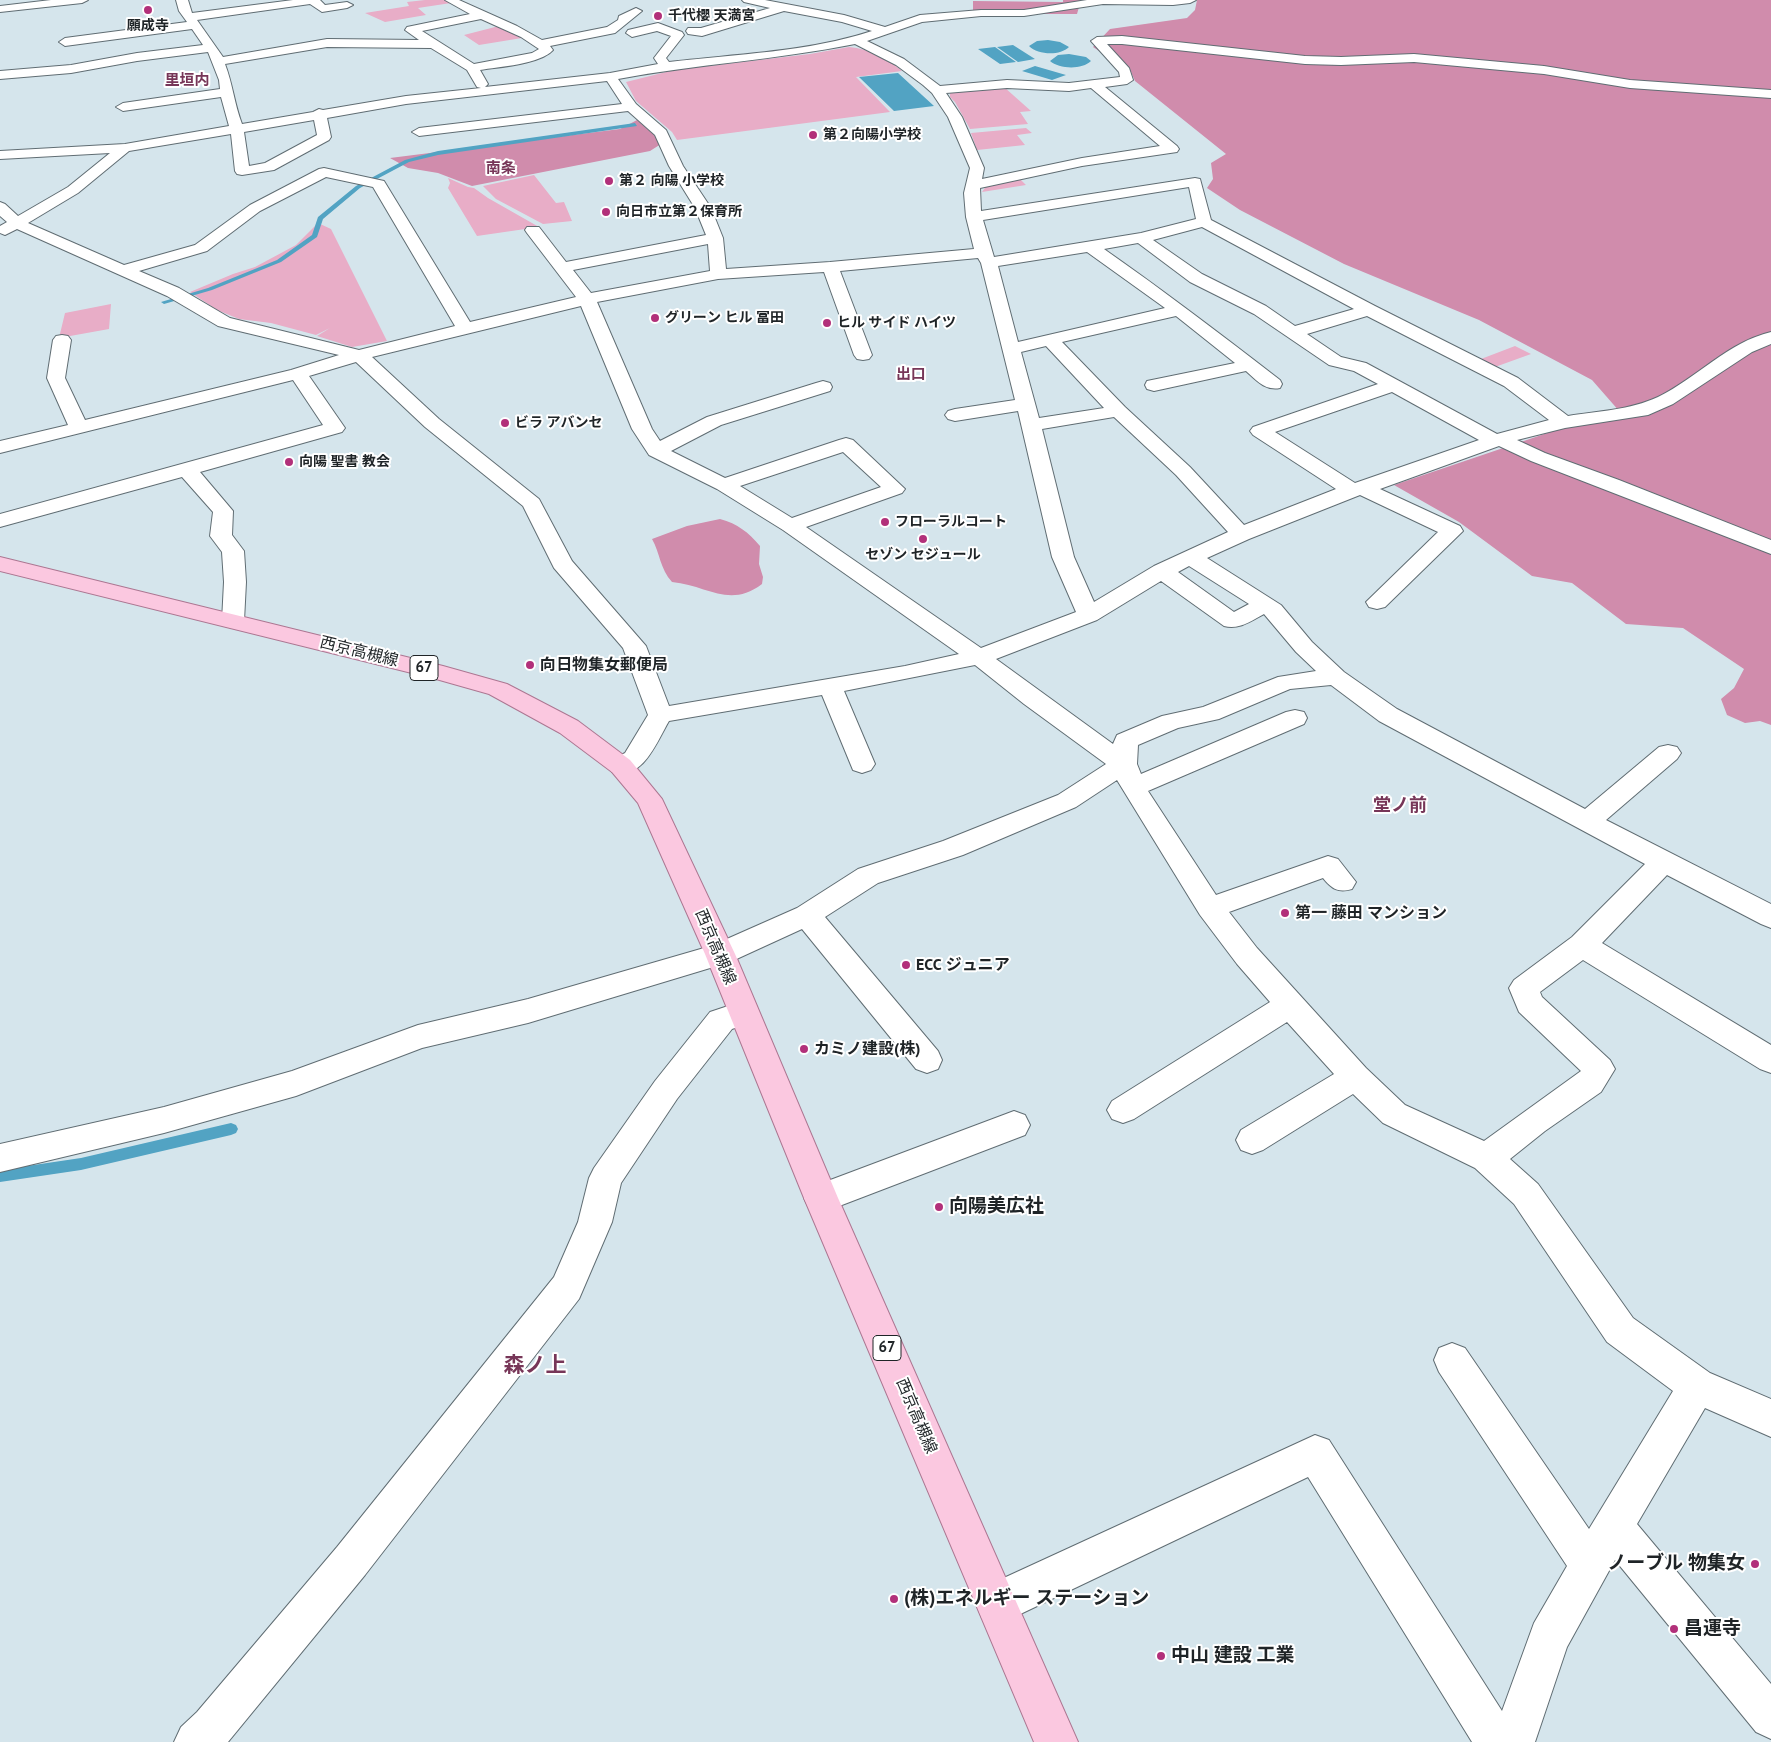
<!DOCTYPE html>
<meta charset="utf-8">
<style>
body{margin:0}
canvas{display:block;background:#d5e5ec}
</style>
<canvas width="1771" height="1742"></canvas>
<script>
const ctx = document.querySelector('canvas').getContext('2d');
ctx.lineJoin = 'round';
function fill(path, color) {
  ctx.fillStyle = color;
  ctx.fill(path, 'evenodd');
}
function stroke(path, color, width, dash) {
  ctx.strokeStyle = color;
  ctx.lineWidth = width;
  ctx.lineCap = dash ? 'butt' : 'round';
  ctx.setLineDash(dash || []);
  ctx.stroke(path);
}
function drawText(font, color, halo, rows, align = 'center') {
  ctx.font = font + ' "PT Sans","Noto Sans JP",sans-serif';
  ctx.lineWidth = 4;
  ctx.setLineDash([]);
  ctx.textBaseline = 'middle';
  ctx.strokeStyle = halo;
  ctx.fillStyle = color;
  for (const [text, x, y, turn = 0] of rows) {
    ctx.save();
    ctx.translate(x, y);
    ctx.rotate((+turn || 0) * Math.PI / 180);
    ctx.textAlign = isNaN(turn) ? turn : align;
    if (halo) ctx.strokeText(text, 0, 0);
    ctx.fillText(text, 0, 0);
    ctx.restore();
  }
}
fill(new Path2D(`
 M 425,0 L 446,0 L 451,3 L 418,8 L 426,15 L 385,22 L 365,13 L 409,6 L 407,2 Z
 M 499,26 L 522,38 L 479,45 L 464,35 Z
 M 849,47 C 870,49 886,57 902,71 L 856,77 L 890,112 L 677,140 L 672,132 L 636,101 L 626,82 L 674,70 L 810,54 Z
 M 1004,87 L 1031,111 L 1020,112 L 1028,124 L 970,129 L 955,102 L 950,97 L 950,93 L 954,91 Z
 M 1026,128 L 1032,133 L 1017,135 L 1025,145 L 977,150 L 971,133 Z
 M 534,175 L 556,203 L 564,202 L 572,221 L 543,224 L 496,199 L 483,186 Z
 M 448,178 L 468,187 L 474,188 L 488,198 L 539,227 L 477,236 L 448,188 L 450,183 Z
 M 1019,178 L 1026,185 L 982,192 L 987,185 Z
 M 318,223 L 331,229 L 387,341 L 352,347 L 317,336 L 330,328 L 316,335 L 271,323 L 239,319 L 217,310 L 190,292 L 233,274 L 255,267 L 296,245 Z
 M 111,304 L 109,329 L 59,338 L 65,313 Z
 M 1515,346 L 1531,354 L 1495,367 L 1481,359 Z`), '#e8adc7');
fill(new Path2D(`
 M 1063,0 L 1081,0 L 1077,14 L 973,14 L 973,1 L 1063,2 Z
 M 1197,0 L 1771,0 L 1771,725 L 1760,721 L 1745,723 L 1727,715 L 1721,699 L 1734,688 L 1744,669 L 1683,628 L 1626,624 L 1572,583 L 1532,576 L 1459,522 L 1394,485 L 1571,425 L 1620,412 L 1592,380 L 1479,320 L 1344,264 L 1240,210 L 1207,188 L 1213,179 L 1211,163 L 1226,154 L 1135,81 L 1131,72 L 1093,47 L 1110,29 L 1187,18 L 1195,10 Z
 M 637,120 L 653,134 L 661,144 L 650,151 L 472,186 L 438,173 L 408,168 L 390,158 L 620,129 Z
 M 720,519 C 738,524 748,532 760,546 L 759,564 L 763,577 L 762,584 C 729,609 707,585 672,582 C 660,569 660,553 652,539 L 687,526 Z`), '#d08cac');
fill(new Path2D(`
 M 1048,40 L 1060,42 L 1069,47 C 1060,56 1038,55 1029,46 L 1037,41 Z
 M 1013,45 L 1035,59 L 1018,62 L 997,47 Z
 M 995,47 L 1016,62 L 1000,64 L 978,49 Z
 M 1069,54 L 1086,57 L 1091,61 C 1082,70 1059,69 1050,61 L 1058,55 Z
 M 1035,66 L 1066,75 L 1052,80 L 1022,71 Z
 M 898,73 L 934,106 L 894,111 L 859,77 Z`), '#52a3c3');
fill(new Path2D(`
 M 635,123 L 637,126 L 438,155 L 409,162 L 360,188 L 323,219 L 317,237 L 281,262 L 212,290 L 164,304 L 161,302 L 208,288 L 277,260 L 312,235 L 318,217 L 356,186 L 405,160 L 438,151 Z
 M 231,1123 L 236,1125 L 238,1129 L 236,1133 L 231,1135 L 81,1170 L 0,1182 L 0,1170 L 81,1158 Z`), '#52a3c3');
const minor = new Path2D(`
 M 51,0 L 88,0 L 82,3 L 0,12 L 0,6 Z
 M 176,0 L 188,0 L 192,13 L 293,0 L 320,0 L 325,5 L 347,2 L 353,5 L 347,8 L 322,12 L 310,4 L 197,20 L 223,57 L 327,39 L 419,40 L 405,30 L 407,27 L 470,14 L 445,0 L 459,0 L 517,26 L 542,40 L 607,27 L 618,20 L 619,16 L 636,8 L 642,11 L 615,33 L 550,46 L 553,50 C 541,64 498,67 480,70 L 488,84 L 485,87 L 610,73 L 658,64 L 654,58 L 671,36 L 657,31 L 632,37 L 626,33 L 628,30 L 658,23 L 682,32 L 684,35 L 666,58 L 669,62 C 737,54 808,52 872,31 L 842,22 L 784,11 L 702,36 L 688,34 L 686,31 L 688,28 L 701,28 L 770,8 L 744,2 L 742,0 L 765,0 L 844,15 L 885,27 L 920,15 L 981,10 L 1024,10 L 1087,0 L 1196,0 L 1190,3 L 1173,5 L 1103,4 L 1024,16 L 981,16 L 922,22 L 867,41 L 904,59 L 940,86 L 1007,80 L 1069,83 L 1120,77 L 1119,72 L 1091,41 L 1097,37 L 1122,36 L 1305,56 L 1341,57 L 1414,54 L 1544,66 L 1630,80 L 1771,90 L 1771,98 L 1630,88 L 1544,74 L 1414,62 L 1341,65 L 1305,64 L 1122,44 L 1107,44 L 1129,68 L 1133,80 L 1127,84 L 1105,87 L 1177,146 L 1179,149 L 1177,152 L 1082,166 L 980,188 L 981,211 L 1195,178 L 1200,179 L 1211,220 L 1375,306 L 1518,378 L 1568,416 C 1598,411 1630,410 1658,397 C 1697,378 1728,342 1771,332 L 1771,344 L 1752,352 L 1673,404 L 1648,415 L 1565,428 L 1517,440 L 1545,453 L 1619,480 L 1771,540 L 1771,554 L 1531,461 L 1499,446 L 1380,489 L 1460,526 L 1463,531 L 1385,607 L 1377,609 L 1369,607 L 1366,602 L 1438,532 L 1360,495 L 1249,539 L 1207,558 L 1281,605 L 1312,642 L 1344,672 L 1397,709 L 1585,809 L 1659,747 L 1668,745 L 1677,747 L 1681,753 L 1677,759 L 1606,820 L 1771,904 L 1771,928 L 1761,924 L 1667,875 L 1602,943 L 1771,1045 L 1771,1073 L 1760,1069 L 1583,960 L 1540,992 L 1542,997 L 1610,1060 L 1615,1069 L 1601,1092 L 1545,1131 L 1510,1159 L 1538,1184 L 1633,1318 L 1710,1373 L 1771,1399 L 1771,1437 L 1705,1408 L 1637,1524 L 1771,1684 L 1771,1739 L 1756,1732 L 1615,1560 L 1567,1647 L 1535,1742 L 1472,1742 L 1308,1477 L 1012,1618 L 997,1624 L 982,1618 L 976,1603 L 982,1588 L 1315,1435 L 1329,1440 L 1502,1711 L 1534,1623 L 1567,1566 L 1439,1372 L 1434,1360 L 1439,1348 L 1452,1343 L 1465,1348 L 1589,1529 L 1673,1391 L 1607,1342 L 1514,1204 L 1475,1168 L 1383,1123 L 1353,1094 L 1263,1150 L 1252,1154 L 1241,1150 L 1236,1140 L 1241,1130 L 1334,1074 L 1287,1022 L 1134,1119 L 1123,1123 L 1112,1119 L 1107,1110 L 1112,1101 L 1270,1002 L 1237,964 L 1200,915 L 1117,780 L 1076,807 L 963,855 L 878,883 L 825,917 L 938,1051 L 942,1060 L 938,1069 L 927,1073 L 916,1069 L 802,929 L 730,962 L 528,1023 L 422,1048 L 296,1096 L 164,1133 L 0,1172 L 0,1144 L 164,1107 L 292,1071 L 418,1025 L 528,999 L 711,946 L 797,908 L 858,869 L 943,841 L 1058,795 L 1106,764 L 1024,704 L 975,665 L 844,691 L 875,764 L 871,770 L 862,773 L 853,770 L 822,695 L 669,721 C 656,743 643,781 612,772 L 608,766 L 612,760 L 625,753 L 648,715 L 623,648 L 554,568 L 523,506 L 425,427 L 356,362 L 309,376 L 345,428 L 342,432 L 200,472 L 233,511 L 232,535 L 244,551 L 246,582 L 244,621 L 241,626 L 233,628 L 225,626 L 222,621 L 224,582 L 222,552 L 210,536 L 213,512 L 182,477 L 0,527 L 0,514 L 323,425 L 293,380 L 0,453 L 0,441 L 68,425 L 47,378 L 53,340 L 56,336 L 62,335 L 68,336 L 71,340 L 65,378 L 85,420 L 291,370 L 339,355 L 218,326 L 167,296 L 17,229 L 5,235 L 0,233 L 0,226 L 7,222 L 0,216 L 0,202 L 5,204 L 18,216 L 68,187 L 110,153 L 0,159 L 0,151 L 125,144 L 229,126 L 221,97 L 123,111 L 116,107 L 123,103 L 220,89 L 219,80 L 208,52 L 137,61 L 71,73 L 0,79 L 0,71 L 71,65 L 137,53 L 203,45 L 192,29 L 65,46 L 59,42 L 65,38 L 187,22 L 179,11 ZM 481,19 L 521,37 L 539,49 L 532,53 L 474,64 L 422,31 ZM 855,44 L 896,65 L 923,85 L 932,93 L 948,117 L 970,168 L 964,193 L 966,217 L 974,249 L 830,262 L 726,269 L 723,238 L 711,208 L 683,166 L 666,130 L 636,104 L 618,79 C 697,64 776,60 855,44 ZM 327,47 L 431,48 L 467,70 L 477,87 L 481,88 L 406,96 L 323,110 L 319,109 L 313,112 L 242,124 C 234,103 233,85 225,64 ZM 607,81 L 622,104 L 419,128 L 412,132 L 419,136 L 628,111 L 655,135 L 669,166 L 695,208 L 706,235 L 566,262 L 539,227 L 527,227 L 525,230 L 527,233 L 576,297 L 470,322 L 384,181 L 324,168 L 319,169 L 250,205 L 195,245 L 124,265 L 28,223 L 78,193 L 129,151 L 231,134 L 235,171 L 237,174 L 242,175 L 274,170 L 329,140 L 331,137 L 327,118 L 406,104 ZM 1007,88 L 1069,91 L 1091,88 L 1160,146 L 1082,158 L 982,179 L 984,168 L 962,117 L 946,93 ZM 314,120 L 317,135 L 265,163 L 249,166 L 244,132 ZM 326,177 L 373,187 L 455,326 L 359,350 L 230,318 L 179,288 L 139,271 L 207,251 L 260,211 ZM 1189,187 L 1196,219 L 1141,233 L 994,257 L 983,220 ZM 1202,227 L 1354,309 L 1295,326 L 1266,306 L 1202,274 L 1153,240 ZM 1138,243 L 1190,282 L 1254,314 L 1329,365 L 1354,371 L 1378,384 L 1253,427 L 1250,431 L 1253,435 L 1336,489 L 1244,525 L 1190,467 L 1125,407 L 1062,342 L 1176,316 L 1235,363 L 1147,381 L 1145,385 L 1147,389 L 1154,391 L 1246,371 C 1256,380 1265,391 1280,388 L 1282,384 L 1280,380 C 1222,335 1164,291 1104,249 ZM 708,244 L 710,271 L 591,293 L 573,270 ZM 1087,252 L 1165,308 L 1018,342 L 998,266 ZM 978,258 L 981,263 L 1015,400 L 955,409 L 948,411 L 945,415 L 948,419 L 955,421 L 1018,411 L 1052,557 L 1076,612 L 981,648 L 806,527 L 902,493 L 905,489 L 853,440 L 846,438 L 839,440 L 725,478 L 671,451 L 721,425 L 830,391 L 832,387 L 830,383 L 823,381 L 816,383 L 707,417 L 660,441 L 652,429 L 597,302 L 718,279 L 824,272 L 854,355 L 857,359 L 863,360 L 869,359 L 872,355 L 840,271 ZM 581,306 L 632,429 L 649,455 L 717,489 L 783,530 L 959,654 L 905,666 L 669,706 L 646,646 L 572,561 L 539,499 L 439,419 L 372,357 ZM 1367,316 L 1504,386 L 1549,420 L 1497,434 L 1366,363 L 1341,357 L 1307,334 ZM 1046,346 L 1104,408 L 1039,418 L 1021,352 ZM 1392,392 L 1479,440 L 1355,483 L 1275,432 ZM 1114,417 L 1176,475 L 1228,532 L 1154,566 L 1094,602 L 1074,557 L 1042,429 ZM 843,452 L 881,487 L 792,518 L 740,486 ZM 1189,566 L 1249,604 L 1234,612 L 1178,572 ZM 1161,581 L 1224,626 C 1239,630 1251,621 1264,614 L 1296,652 L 1316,671 L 1278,677 L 1203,707 L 1162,716 L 1117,735 L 1113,744 L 996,659 L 1097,620 ZM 1331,685 L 1379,721 L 1645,864 L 1572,937 L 1514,980 L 1509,988 L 1519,1012 L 1581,1071 L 1484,1141 L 1405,1105 L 1366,1068 L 1257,948 L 1229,912 L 1323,878 C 1332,889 1338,893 1352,889 L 1356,882 L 1338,859 L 1328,856 L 1216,895 L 1148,791 L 1304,724 L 1307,718 L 1304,712 L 1295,710 L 1286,712 L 1141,774 L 1137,764 L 1138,745 L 1178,728 L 1219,719 L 1290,689 Z
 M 743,1001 L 754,1005 L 758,1013 L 754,1021 L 732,1029 L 677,1099 L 621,1183 L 612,1222 L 579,1299 L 365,1575 L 228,1742 L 174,1742 L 181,1727 L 197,1712 L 337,1547 L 554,1277 L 578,1222 L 589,1178 L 594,1168 L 655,1081 L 710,1012 Z
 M 1014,1111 L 1025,1115 L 1030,1125 L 1025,1135 L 821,1213 L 809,1208 L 804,1198 L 809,1188 Z`);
const major = new Path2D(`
 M 0,557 L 443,666 L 507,684 L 578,721 L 630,760 L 662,799 L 735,954 L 838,1198 L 1078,1742 L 1034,1742 L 804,1198 L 705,954 L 638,803 L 612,772 L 560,733 L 489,694 L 436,679 L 0,571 Z`);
stroke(minor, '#606d73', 2);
stroke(major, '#ac7792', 2);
fill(minor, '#fff');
fill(major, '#fbc8e0');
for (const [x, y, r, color] of [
 [148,10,5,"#b2307a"],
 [658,16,5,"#b2307a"],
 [813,135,5,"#b2307a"],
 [609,181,5,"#b2307a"],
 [606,212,5,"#b2307a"],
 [655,318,5,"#b2307a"],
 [827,323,5,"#b2307a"],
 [505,423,5,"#b2307a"],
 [289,462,5,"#b2307a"],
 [885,522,5,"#b2307a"],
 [923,539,5,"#b2307a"],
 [530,665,5,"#b2307a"],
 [1285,913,5,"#b2307a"],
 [906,965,5,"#b2307a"],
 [804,1049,5,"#b2307a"],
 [939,1207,5,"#b2307a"],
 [1755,1564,5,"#b2307a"],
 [894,1599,5,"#b2307a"],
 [1674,1629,5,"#b2307a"],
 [1161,1656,5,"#b2307a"]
]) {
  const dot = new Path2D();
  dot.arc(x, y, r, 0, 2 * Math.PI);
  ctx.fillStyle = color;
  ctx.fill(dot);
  stroke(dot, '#fff', 2);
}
drawText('bold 14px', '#1f2427', '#fff', [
 ["千代櫻 天満宮",668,16],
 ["願成寺",148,26,"center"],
 ["第２向陽小学校",823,135],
 ["第２ 向陽 小学校",619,181],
 ["向日市立第２保育所",616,212],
 ["グリーン ヒル 冨田",665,318],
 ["ヒル サイド ハイツ",837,323],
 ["ビラ アバンセ",515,423],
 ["向陽 聖書 教会",299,462],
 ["フローラルコート",895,522],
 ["セゾン セジュール",923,555,"center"]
], 'left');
drawText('bold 15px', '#773658', '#fff', [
 ["里垣内",187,81],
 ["南条",501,169],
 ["出口",911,375]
]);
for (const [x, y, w] of [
 [424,668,28],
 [887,1348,28]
]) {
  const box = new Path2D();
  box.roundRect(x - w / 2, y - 12.5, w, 25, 4);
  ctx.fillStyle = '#fff';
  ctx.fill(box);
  stroke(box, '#1f2427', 1);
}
drawText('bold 15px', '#1f2427', null, [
 ["67",424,668],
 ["67",887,1348]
]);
drawText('16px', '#1f2427', '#fff', [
 ["西京高槻線",359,652,14],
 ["西京高槻線",715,947,67],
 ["西京高槻線",916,1416,67]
]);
drawText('bold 16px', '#1f2427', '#fff', [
 ["向日物集女郵便局",540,665],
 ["第一 藤田 マンション",1295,913],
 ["ECC ジュニア",916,965],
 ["カミノ建設(株)",814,1049]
], 'left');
drawText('bold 18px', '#773658', '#fff', [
 ["堂ノ前",1400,806]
]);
drawText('bold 19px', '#1f2427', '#fff', [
 ["向陽美広社",949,1207],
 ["ノーブル 物集女",1745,1564,"right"],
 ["(株)エネルギー ステーション",904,1599],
 ["昌運寺",1684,1629],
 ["中山 建設 工業",1171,1656]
], 'left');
drawText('bold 21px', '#773658', '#fff', [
 ["森ノ上",535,1366]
]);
</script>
